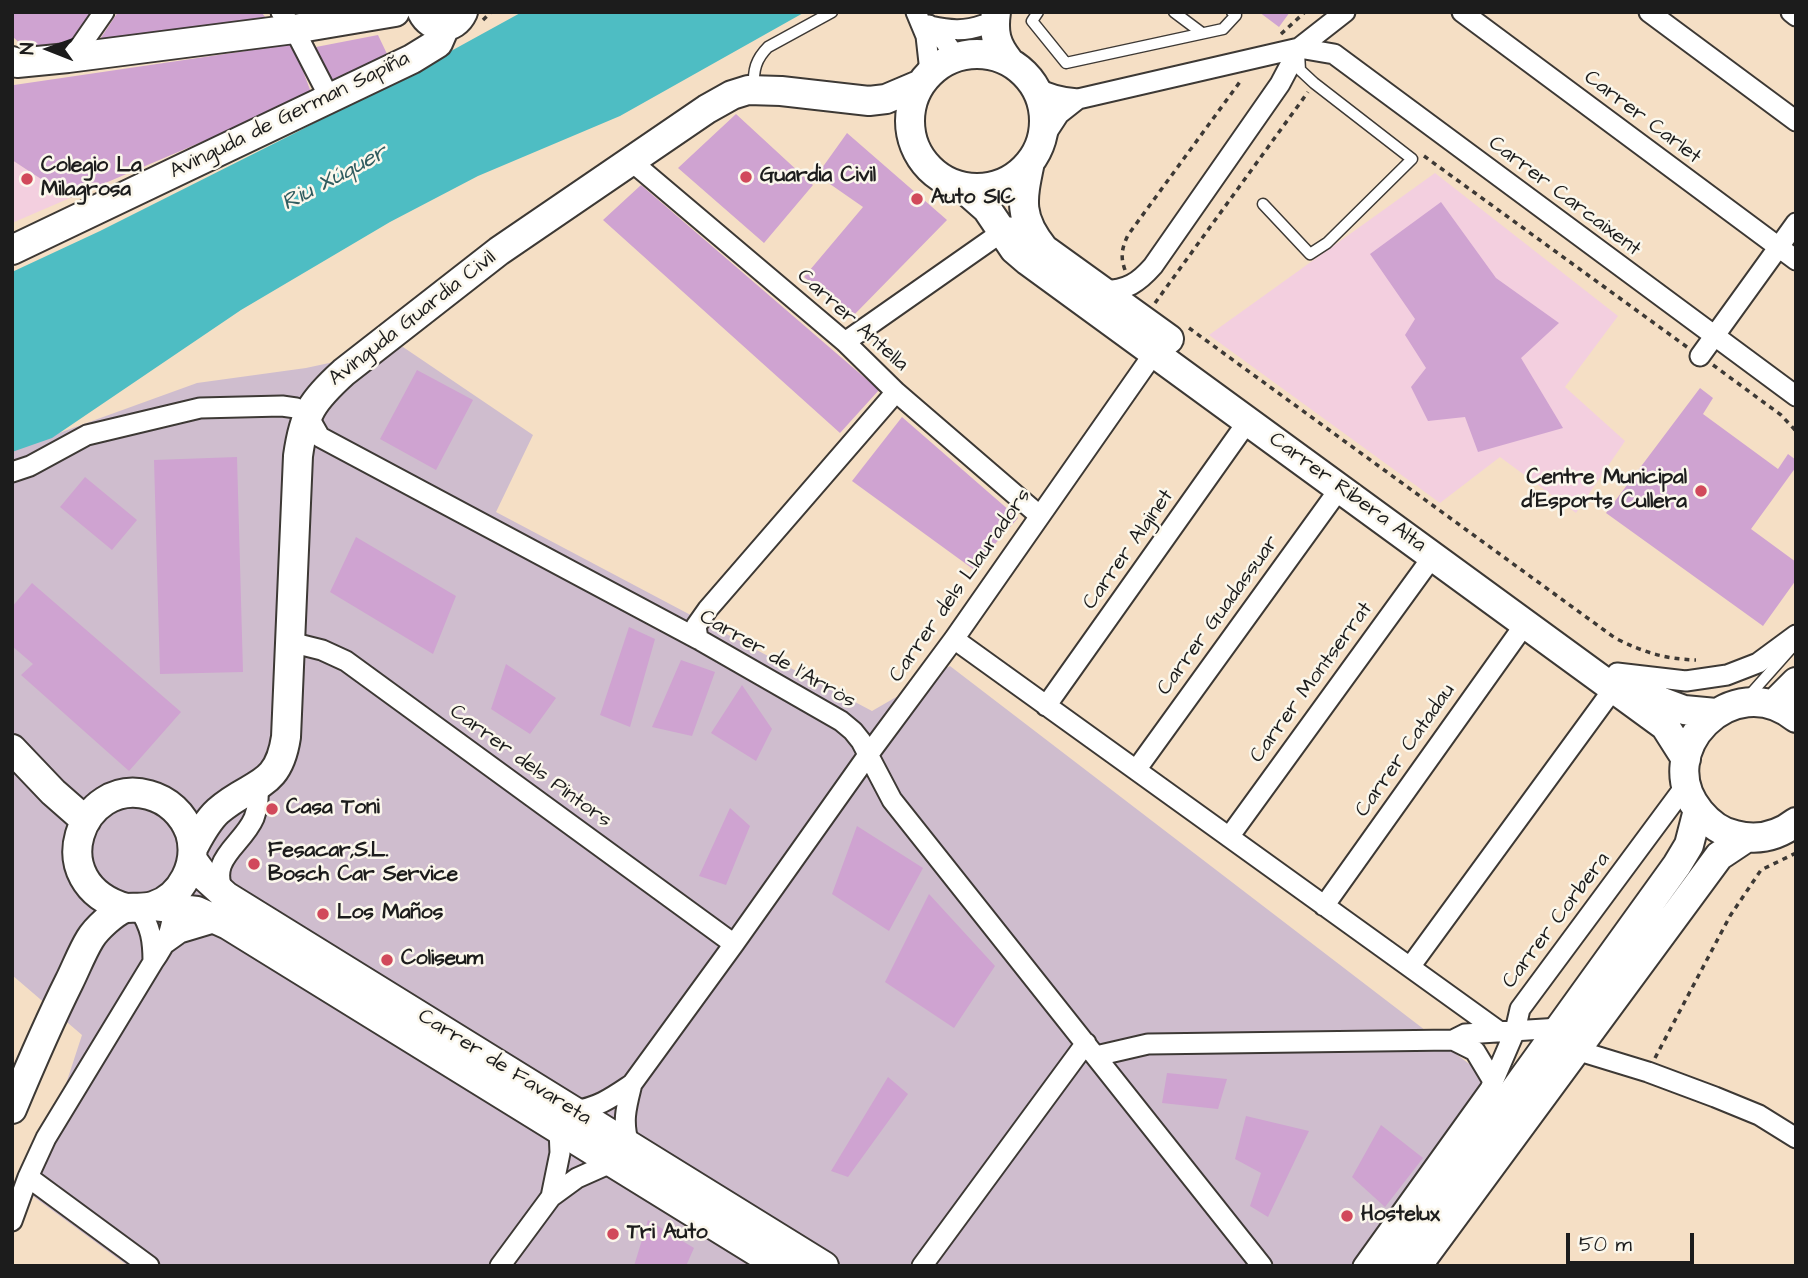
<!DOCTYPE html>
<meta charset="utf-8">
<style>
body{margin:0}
#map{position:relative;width:1808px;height:1278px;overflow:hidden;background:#f5dfc5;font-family:"Architects Daughter",sans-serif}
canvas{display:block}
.frame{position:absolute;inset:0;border:14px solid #1c1c1c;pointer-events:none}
.north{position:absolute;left:14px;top:14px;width:70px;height:70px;-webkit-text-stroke:5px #fbf7ec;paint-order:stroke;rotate:271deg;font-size:19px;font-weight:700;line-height:28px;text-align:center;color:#1c1c1c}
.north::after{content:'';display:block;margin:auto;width:24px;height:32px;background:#1c1c1c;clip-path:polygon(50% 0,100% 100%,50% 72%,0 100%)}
.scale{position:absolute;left:1566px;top:1233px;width:128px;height:32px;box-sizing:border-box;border:4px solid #1c1c1c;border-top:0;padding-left:9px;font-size:21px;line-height:24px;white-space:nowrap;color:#1c1c1c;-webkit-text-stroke:5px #fbf7ec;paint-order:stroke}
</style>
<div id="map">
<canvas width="1808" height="1278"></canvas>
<div class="frame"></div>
<div class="north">N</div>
<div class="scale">50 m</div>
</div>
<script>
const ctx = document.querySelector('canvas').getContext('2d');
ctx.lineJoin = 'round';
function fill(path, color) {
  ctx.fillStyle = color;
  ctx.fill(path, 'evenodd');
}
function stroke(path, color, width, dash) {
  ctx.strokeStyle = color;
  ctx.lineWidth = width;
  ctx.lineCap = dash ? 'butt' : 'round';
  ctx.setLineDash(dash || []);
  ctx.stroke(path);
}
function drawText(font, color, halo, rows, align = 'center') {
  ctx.font = font + ' "Architects Daughter",sans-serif';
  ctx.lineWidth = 5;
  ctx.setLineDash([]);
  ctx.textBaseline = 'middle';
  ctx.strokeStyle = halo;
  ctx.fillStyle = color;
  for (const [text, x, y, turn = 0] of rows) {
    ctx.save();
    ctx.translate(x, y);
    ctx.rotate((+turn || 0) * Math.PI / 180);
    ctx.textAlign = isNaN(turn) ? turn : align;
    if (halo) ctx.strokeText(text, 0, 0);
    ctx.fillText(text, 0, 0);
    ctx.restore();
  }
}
fill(new Path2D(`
 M 12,160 L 70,198 L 12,223 Z
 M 1435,173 L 1618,316 L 1565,387 L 1625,441 L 1576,513 L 1500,457 L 1440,503 L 1209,335 Z`), '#f3cfdf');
fill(new Path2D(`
 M 403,347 L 533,435 L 496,512 L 872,711 L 950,666 L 1541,1119 L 1437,1266 L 128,1266 L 30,1194 L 82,1035 L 12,975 L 12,450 L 197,383 L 306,368 Z`), '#cfbdce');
fill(new Path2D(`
 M 522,12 L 805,12 L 620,116 L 478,176 L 390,222 L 241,310 L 52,438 L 12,452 L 12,272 L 100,231 L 295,133 L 411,73 Z`), '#4ebdc3');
fill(new Path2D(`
 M 12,12 L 93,12 L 68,46 L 28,51 L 12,36 Z
 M 118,12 L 261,12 L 267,19 L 96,45 Z
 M 1259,12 L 1290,12 L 1279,27 Z
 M 378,35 L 388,56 L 332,83 L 316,47 Z
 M 293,44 L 312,95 L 70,198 L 12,160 L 12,83 L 14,85 Z
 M 736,114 L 813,185 L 764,243 L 678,168 Z
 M 847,133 L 947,220 L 852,317 L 804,277 L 863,207 L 817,175 Z
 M 641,185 L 879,390 L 840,433 L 603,220 Z
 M 1441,202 L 1496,278 L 1559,323 L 1521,358 L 1563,428 L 1478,452 L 1465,417 L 1428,421 L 1411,387 L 1426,368 L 1405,335 L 1415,319 L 1370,254 Z
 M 417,370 L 473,400 L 436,470 L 380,439 Z
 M 1700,388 L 1713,398 L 1703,414 L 1778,469 L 1788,454 L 1796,460 L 1796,467 L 1751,529 L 1796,562 L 1796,580 L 1763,626 L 1606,513 Z
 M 902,417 L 1018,518 L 973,569 L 852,481 Z
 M 237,457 L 243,672 L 160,674 L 154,460 Z
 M 85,477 L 137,520 L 112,550 L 60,507 Z
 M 356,537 L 456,596 L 433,654 L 330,592 Z
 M 32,583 L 181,712 L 129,771 L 21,675 L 33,664 L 12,646 L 12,607 Z
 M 629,627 L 655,639 L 630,727 L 600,715 Z
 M 681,660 L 715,672 L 692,736 L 652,727 Z
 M 506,664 L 556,698 L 530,734 L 491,709 Z
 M 742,685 L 772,729 L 756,761 L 711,733 Z
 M 730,808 L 750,826 L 726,885 L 699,876 Z
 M 857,826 L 923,868 L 889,931 L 832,894 Z
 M 929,894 L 995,966 L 954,1028 L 885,982 Z
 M 1167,1073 L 1227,1079 L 1218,1109 L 1162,1103 Z
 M 888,1077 L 908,1094 L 848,1177 L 831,1171 Z
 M 1246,1116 L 1309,1131 L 1268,1217 L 1250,1206 L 1261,1173 L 1235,1159 Z
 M 1381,1125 L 1423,1158 L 1385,1207 L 1352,1177 Z
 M 648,1220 L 694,1248 L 686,1266 L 634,1266 Z`), '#cfa3d1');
const lane = new Path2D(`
 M 1038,12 L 1032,21 L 1066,63 L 1223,29 L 1236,15 L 1232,12
 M 1174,12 L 1202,33
 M 754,87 C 753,70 756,59 768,47 L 832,12
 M 1263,204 L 1310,254 L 1327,243 L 1412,159 L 1314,83 L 1300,70 L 1299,53
 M 1747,698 L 1795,644`);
const street = new Path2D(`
 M 281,12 L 294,29 L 326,91 L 331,98
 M 916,12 L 926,36 L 930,72
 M 1462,12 L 1796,260
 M 1649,12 L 1796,121
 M 1791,12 L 1796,16
 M 929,25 L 944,40 L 955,56
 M 930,26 C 949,30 964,32 983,25
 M 68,58 L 79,48 L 104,12
 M 1035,87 C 1049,95 1061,98 1078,99 L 1299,48 L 1345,12
 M 1042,140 L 1059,114 L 1078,99
 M 631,161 L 845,342 L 896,392 L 1040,516
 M 1104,291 C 1127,290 1138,283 1153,266 L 1280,84 L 1299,48 L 1334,54 L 1796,396
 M 845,342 L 1002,232 L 1011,227
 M 1700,356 L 1796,223
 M 12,472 L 30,466 L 87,435 L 200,408 L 282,406 L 296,408 L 308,416 L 320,437 L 698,639 L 841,721 L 853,731 L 861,741 L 892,800 L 1262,1266
 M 698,639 L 696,626 L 708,609 L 896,392
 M 954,639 L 1500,1032
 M 290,642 L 322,650 L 346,661 L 734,944
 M 1617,673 L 1686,681 L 1727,675 L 1758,663 L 1796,635
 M 1046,706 L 1248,421
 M 1136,770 L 1340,488
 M 1229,837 L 1433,556
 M 225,895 C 206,859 242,846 254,818 C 258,807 259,797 258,785
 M 1324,906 L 1525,624
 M 139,909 C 151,927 153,941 153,962
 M 166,943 L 180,933 L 220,921
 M 1410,967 L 1614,688
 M 1453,1040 L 1475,1051 L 1493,1081
 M 1576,1050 L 1648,1072 L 1715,1097 L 1759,1115 L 1796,1138
 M 1096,1056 L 1148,1044 L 1453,1040 L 1465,1034 L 1560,1028
 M 632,1084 L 734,944 L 868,755 L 954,639 L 1154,353
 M 574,1111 C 599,1107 611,1098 632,1084 C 626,1108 622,1121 629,1145
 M 559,1129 L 560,1153 L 551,1197 L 577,1178 L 613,1162
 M 28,1177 L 149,1266
 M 12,1221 L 28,1177 L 46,1138 L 153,962 C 167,942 171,932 174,907
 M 500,1266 L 551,1197
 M 922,1266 L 1086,1043
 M 1363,1266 L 1490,1089 L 1515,1031 L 1520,1009 L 1686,785`);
const secondary = new Path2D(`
 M 422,12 C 431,30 454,32 463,12
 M 996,12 C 993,33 996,45 1009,61
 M910 121a67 67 0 1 1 134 0a67 67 0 1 1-134 0Z
 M 12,61 L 17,63 L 68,58 L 294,29 L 395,12
 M 1030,162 C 1022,200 1018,217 1044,249 L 1169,339
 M 962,187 L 987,209 L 1014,249 L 1028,261 L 1665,726 L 1686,759
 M 12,250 L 412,59 L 438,43 L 445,27
 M 1637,686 L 1660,701 L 1684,710 L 1716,713
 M 1773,705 L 1796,682
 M 1796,718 C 1733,666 1649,752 1700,812 C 1710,824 1721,832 1735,835 C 1757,841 1778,836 1796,822
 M 12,749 L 53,792 L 86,821
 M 193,848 C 200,835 207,821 218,811 C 252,781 278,790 286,737 L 298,456 C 304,413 312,401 344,372 L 499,251 L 707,109 L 732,95 L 748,90 L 781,91 L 869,101 L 886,99 L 919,85
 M 192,859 L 205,877 L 226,896 L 824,1266
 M 154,906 L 197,911 L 228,925 L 780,1266
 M 12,1109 C 30,1066 48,1024 69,982 C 76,968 82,952 90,939 C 96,929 115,911 126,908 C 134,907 143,909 153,906 C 182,897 199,863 190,833 C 183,814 168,800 149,795 C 81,776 40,883 126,908
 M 1388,1266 L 1677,865 L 1689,845 L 1698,810
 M 1417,1266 L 1719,856 L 1746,838`);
stroke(lane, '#3d3935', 13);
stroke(street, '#3d3935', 23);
stroke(secondary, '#3d3935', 32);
stroke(new Path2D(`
 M 483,20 L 491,12
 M 1281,34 L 1305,12
 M 1424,156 L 1687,347
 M 1125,270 C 1120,256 1122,248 1128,235 L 1242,79
 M 1155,303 L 1308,92
 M 1189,328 L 1615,638 C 1643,652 1664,659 1696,660
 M 1713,365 L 1781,415 L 1796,431
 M 1655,1058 L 1730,916 L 1761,870 L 1796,853`), '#3d3935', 3.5, [5, 5]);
stroke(lane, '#fff', 10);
stroke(street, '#fff', 19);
stroke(secondary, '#fff', 28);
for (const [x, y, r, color] of [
 [746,177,7,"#d1495b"],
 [27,179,7,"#d1495b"],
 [917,199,7,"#d1495b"],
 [1701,491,7,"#d1495b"],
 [272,809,7,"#d1495b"],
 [254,864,7,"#d1495b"],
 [323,914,7,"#d1495b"],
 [387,960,7,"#d1495b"],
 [1347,1216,7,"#d1495b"],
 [613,1234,7,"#d1495b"]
]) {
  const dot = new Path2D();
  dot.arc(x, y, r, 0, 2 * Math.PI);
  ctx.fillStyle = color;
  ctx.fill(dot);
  stroke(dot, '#fbf7ec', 2.5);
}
drawText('21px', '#1c1c1c', '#fbf7ec', [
 ["Avinguda de German Sapiña",290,116,-26],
 ["Carrer Carlet",1642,118,37],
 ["Carrer Carcaixent",1564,197,37],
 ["Avinguda Guardia Civil",413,319,-38],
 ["Carrer Antella",852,321,42],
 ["Carrer Ribera Alta",1347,493,36],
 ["Carrer Alginet",1129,550,-55],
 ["Carrer dels Llauradors",961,586,-55],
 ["Carrer Guadassuar",1219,616,-54],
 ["Carrer de l'Arròs",777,660,30],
 ["Carrer Montserrat",1312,683,-54],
 ["Carrer Catadau",1406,751,-55],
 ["Carrer dels Pintors",530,767,36],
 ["Carrer Corbera",1557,921,-53],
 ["Carrer de Favareta",504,1068,32]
]);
drawText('bold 21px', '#1c1c1c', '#fbf7ec', [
 ["Colegio La",41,167],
 ["Milagrosa",41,191],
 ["Guardia Civil",760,177],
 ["Auto SIC",931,199],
 ["Centre Municipal",1687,479,"right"],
 ["d'Esports Cullera",1687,503,"right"],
 ["Casa Toni",286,809],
 ["Fesacar,S.L.",268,852],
 ["Bosch Car Service",268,876],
 ["Los Maños",337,914],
 ["Coliseum",401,960],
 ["Hostelux",1361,1216],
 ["Tri Auto",627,1234]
], 'left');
drawText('italic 23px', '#305c5f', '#fbf7ec', [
 ["Riu Xúquer",335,179,-28]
]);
</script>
